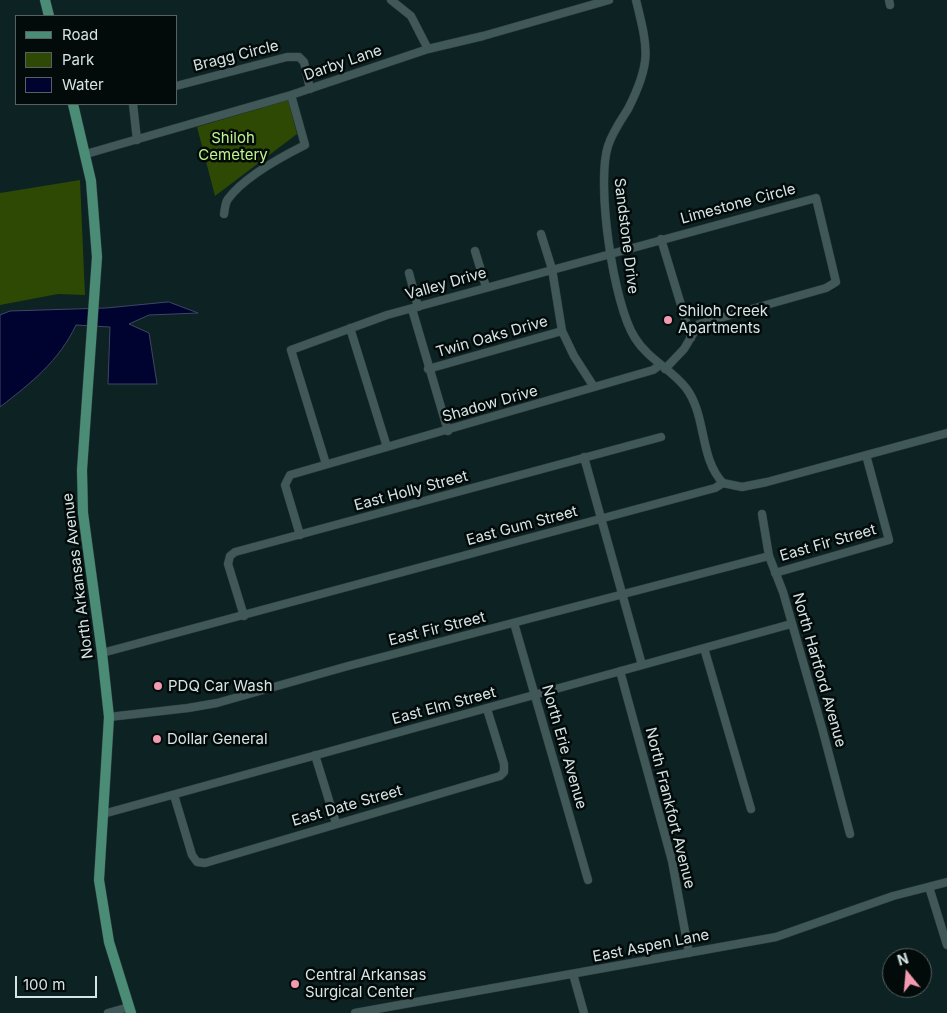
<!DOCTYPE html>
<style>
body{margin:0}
#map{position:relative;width:947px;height:1013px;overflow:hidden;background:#0c2223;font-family:Inter,sans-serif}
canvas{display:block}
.legend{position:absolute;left:15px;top:15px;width:162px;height:90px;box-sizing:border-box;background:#030a0a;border:1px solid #586161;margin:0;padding:6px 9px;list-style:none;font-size:15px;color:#d7e4e4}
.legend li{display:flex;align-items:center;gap:10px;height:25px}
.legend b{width:25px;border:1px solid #586161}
.north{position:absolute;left:882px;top:948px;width:50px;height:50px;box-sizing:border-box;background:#030a0a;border:1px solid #586161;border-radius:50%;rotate:343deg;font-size:14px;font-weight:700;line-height:20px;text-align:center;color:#d7e4e4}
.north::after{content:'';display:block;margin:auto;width:18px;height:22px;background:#f29ab0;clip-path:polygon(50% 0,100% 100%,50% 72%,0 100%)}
.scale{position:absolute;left:15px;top:976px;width:82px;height:22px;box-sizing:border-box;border:2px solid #d7e4e4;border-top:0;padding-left:6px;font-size:15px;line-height:18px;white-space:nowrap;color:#d7e4e4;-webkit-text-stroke:4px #030a0a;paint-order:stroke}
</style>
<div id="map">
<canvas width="947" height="1013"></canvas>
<ul class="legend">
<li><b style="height:6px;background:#4a8c75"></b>Road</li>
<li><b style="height:14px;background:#2d4904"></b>Park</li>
<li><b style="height:14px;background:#00022f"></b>Water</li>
</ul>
<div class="north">N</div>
<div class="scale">100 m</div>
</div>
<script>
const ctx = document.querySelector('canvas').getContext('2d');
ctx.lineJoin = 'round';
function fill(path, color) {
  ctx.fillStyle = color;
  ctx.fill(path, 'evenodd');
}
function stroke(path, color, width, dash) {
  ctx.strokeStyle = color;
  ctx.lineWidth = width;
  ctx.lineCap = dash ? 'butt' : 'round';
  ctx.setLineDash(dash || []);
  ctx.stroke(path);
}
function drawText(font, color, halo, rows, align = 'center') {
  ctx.font = font + ' Inter,sans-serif';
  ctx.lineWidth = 5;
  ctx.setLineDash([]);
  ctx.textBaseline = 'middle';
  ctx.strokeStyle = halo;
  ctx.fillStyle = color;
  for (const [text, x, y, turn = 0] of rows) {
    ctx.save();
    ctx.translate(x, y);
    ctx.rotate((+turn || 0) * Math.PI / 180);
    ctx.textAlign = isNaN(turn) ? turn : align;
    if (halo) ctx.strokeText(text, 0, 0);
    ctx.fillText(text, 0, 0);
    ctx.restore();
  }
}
fill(new Path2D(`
 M 288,100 L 297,134 L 215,196 L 197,127 Z
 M 80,180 L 85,295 L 58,294 L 0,305 L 0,193 Z`), '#2d4904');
const water = new Path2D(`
 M 169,302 L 198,313 L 149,315 L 129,324 L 149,333 L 157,384 L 108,384 L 110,327 L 76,325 C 59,361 31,383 0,407 L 0,315 L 10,311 L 106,308 Z`);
fill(water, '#00022f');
stroke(water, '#404665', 1);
const minor = new Path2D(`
 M 391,0 L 411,16 L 428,49
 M 636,0 C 648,49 652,62 628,109 C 621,120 612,133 608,146 C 596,183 613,304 635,338 C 648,359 671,369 686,388 C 707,416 699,458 723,483
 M 889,0 L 890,5
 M 176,86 L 287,57 L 299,57 L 304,62 L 310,89
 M 133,104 L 137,140
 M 86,154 L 291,95 L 428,49 L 483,36 L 609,0
 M 224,214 C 225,209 225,203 228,199 C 244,177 281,157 305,145 L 291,95
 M 541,234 L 552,269 L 562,331 L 574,356 L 594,387
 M 661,239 L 691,338
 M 475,251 L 486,287
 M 409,273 L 418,307
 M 412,309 L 448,431
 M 350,328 L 387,447
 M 428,369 L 562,331
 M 584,457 L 642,665
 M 326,464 L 291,350 L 387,315 L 816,198 L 836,282 L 826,288 L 699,324 L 684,349 L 665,369
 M 762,514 L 769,556 L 783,592 L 822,728 L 850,834
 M 300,535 L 285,485 L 290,475 L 653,370 L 660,365
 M 775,573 L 889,540 L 866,455
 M 244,616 L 228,564 L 230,556 L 235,552 L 661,437
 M 514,623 L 588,880
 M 704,648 L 751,809
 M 102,653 L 715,488 L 723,483 L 742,487 L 767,482 L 947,433
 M 620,671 L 672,861 L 689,953
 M 109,717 L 188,708 L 217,703 L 348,666 L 769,556
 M 315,755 L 336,823
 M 174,795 L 192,855 L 197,862 L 205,863 L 500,776 L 504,772 L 504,764 L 487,709
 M 103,814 L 791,624
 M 929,887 L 947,945
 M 573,974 L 584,1013
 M 108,1013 L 129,1007
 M 355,1013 L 776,937 L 893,896 L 947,882`);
const major = new Path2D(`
 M 45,0 L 49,16
 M 73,104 L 91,181 L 97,257 L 82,470 L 83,513 L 102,653 L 109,717 L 99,880 L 109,942 L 131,1013`);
stroke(minor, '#2f3b3c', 9);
stroke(major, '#2f3b3c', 11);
stroke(minor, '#415858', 8);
stroke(major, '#4a8c75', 10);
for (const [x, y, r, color] of [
 [668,320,5,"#f29ab0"],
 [158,686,5,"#f29ab0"],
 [157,739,5,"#f29ab0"],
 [295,984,5,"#f29ab0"]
]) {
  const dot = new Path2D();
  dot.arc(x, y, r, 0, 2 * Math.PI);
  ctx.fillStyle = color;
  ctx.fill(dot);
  stroke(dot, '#030a0a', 2);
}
drawText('15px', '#d7e4e4', '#030a0a', [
 ["Bragg Circle",236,56,-14],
 ["Darby Lane",343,63,-19],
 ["Limestone Circle",738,204,-15],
 ["Sandstone Drive",626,236,83],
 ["Valley Drive",446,284,-16],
 ["Twin Oaks Drive",492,337,-16],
 ["Shadow Drive",490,404,-16],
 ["East Holly Street",411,491,-15],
 ["East Gum Street",522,526,-15],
 ["East Fir Street",828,543,-16],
 ["North Arkansas Avenue",78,576,-97],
 ["East Fir Street",437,629,-14],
 ["North Hartford Avenue",819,670,74],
 ["East Elm Street",444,706,-15],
 ["North Erie Avenue",564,747,74],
 ["East Date Street",347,806,-16],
 ["North Frankfort Avenue",670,808,76],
 ["East Aspen Lane",651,946,-11]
]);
drawText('15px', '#bff48c', '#030a0a', [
 ["Shiloh",233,138],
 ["Cemetery",233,155]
]);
drawText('15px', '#d7e4e4', '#030a0a', [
 ["Shiloh Creek",678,311],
 ["Apartments",678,328],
 ["PDQ Car Wash",168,686],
 ["Dollar General",167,739],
 ["Central Arkansas",305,975],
 ["Surgical Center",305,992]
], 'left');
</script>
